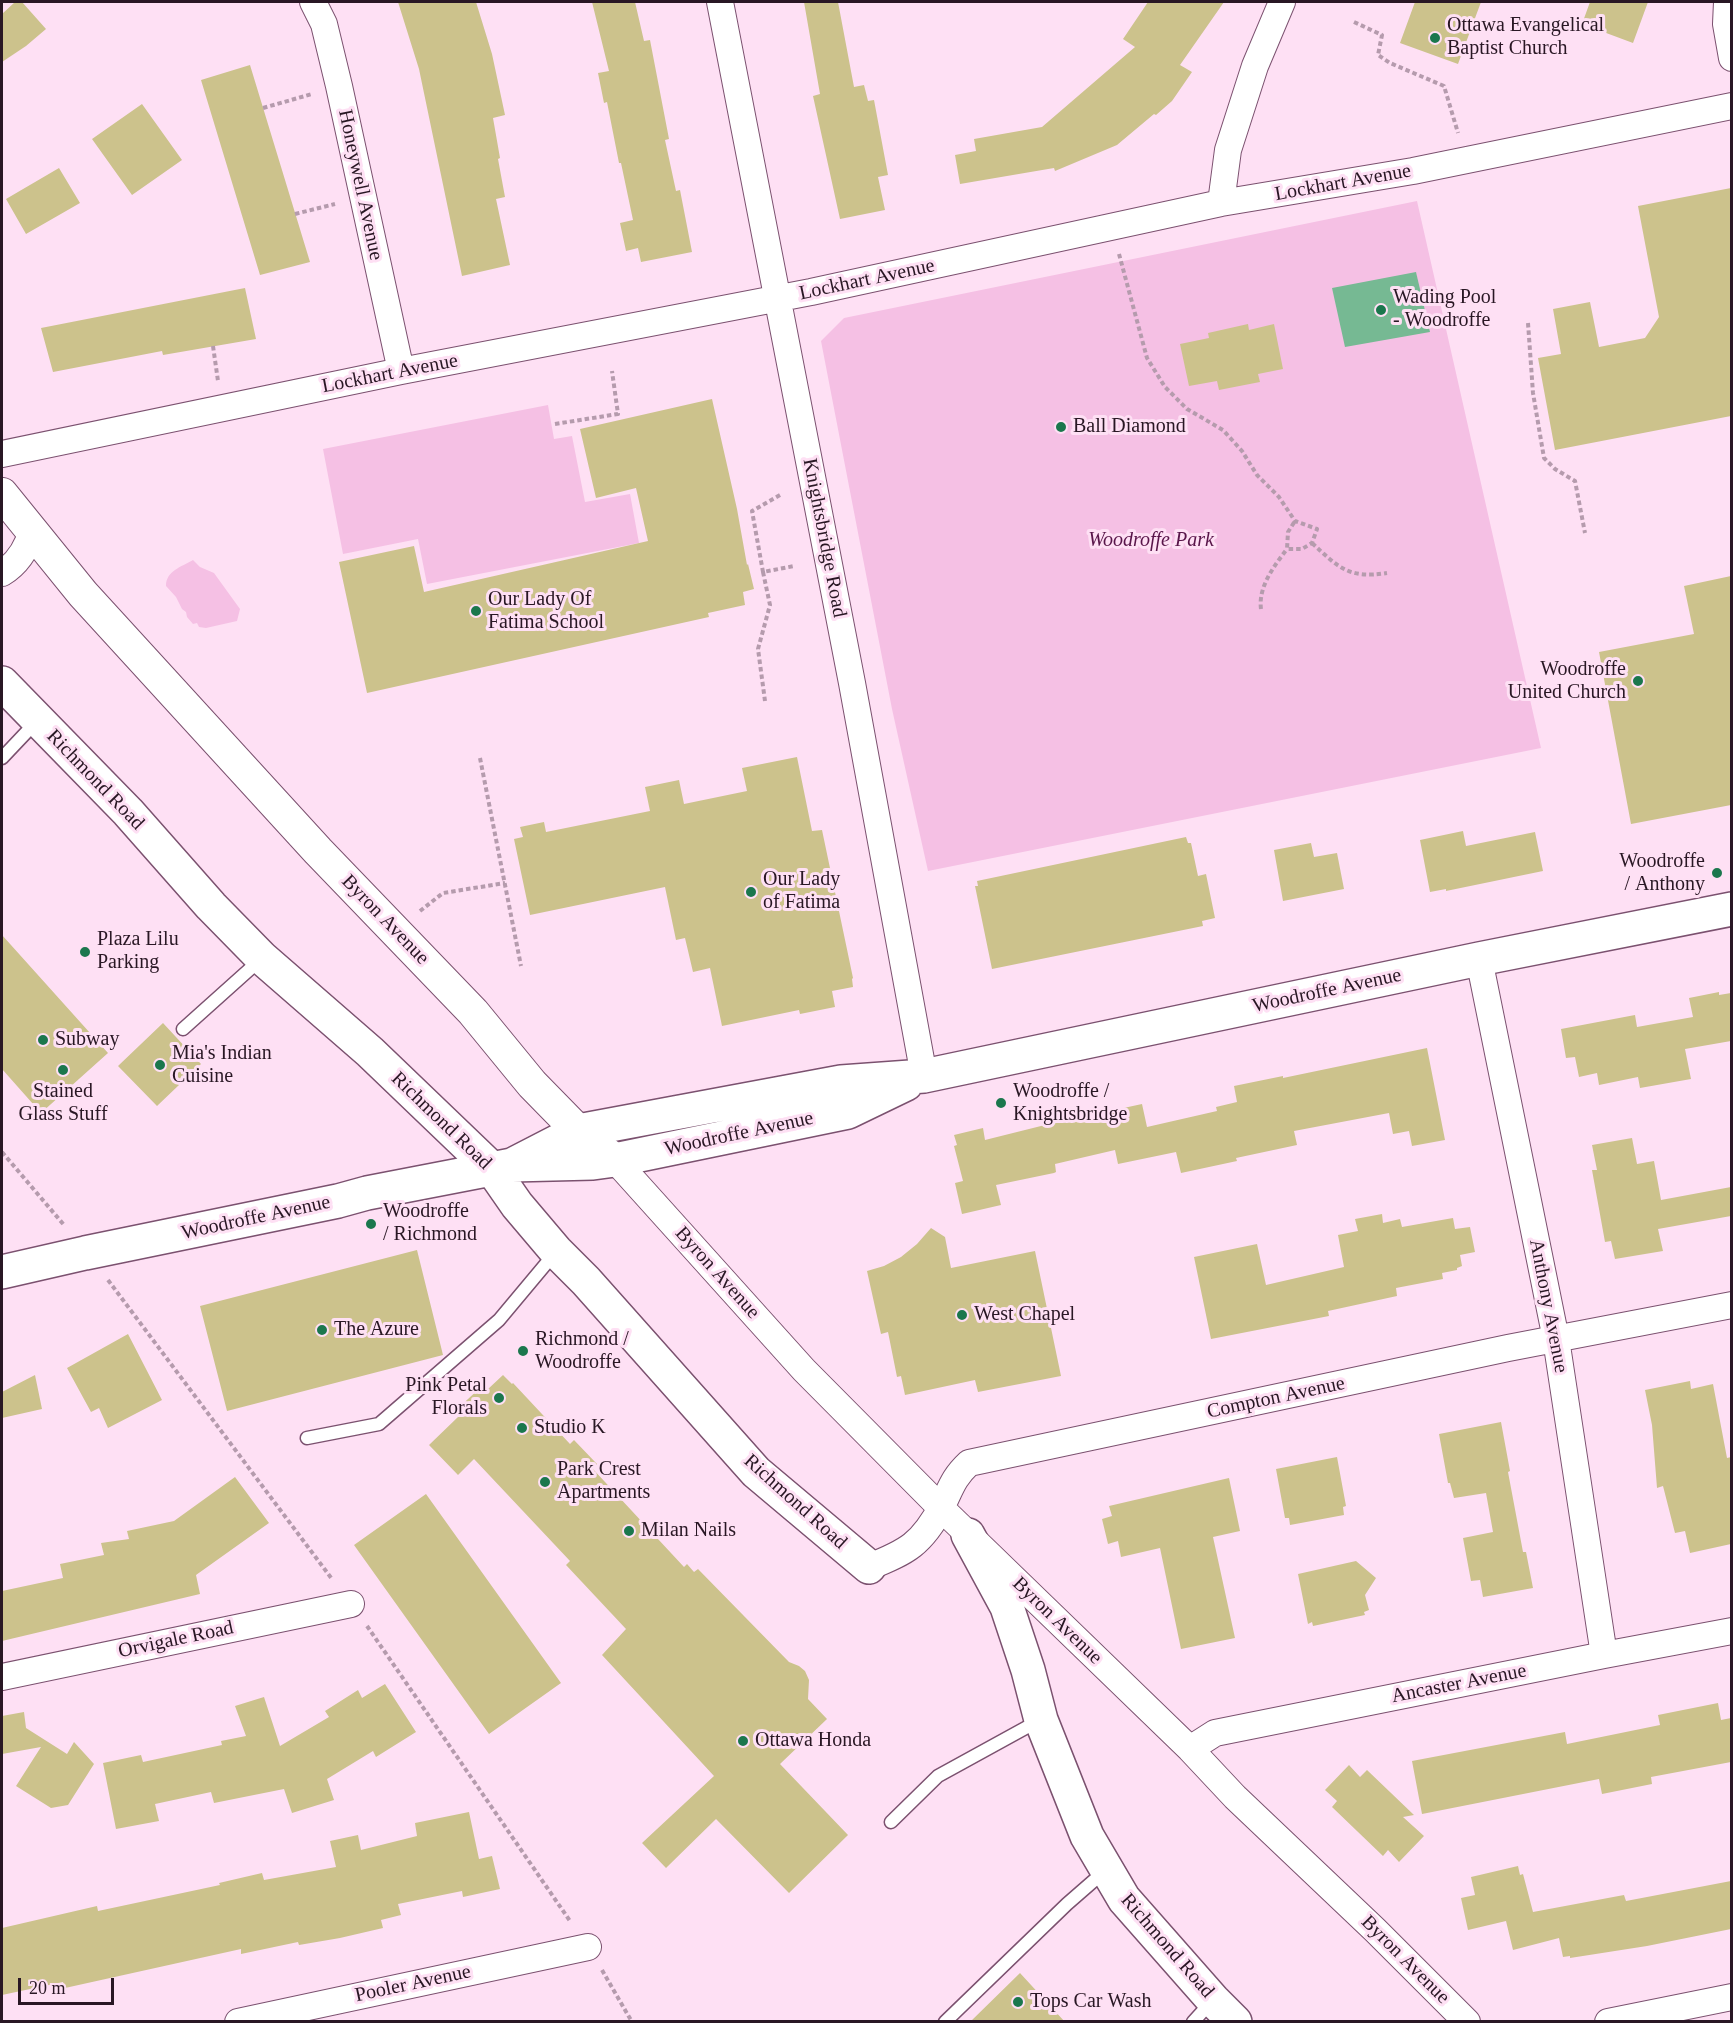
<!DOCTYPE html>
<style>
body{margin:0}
#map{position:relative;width:1733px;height:2023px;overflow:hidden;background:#fee0f4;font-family:Georgia,serif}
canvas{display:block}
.frame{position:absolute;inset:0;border:3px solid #291724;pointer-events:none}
.scale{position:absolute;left:18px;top:1978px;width:96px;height:27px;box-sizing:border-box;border:3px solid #291724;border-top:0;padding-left:8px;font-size:18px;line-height:21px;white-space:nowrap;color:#291724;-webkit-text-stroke:4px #fee0f4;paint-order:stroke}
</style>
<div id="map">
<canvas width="1733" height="2023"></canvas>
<div class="frame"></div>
<div class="scale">20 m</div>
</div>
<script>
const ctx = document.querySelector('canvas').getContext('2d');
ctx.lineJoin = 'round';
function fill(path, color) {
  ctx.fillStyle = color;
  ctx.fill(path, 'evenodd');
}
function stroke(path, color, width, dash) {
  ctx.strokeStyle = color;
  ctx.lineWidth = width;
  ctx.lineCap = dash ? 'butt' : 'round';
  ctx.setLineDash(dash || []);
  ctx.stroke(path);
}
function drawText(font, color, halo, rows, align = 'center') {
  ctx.font = font + ' Georgia,serif';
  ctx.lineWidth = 6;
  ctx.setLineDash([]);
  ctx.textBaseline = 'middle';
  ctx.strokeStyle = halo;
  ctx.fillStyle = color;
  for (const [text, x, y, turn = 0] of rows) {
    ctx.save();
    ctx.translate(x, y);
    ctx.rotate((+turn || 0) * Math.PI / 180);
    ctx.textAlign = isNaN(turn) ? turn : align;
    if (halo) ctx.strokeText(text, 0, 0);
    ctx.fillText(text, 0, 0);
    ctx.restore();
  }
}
fill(new Path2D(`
 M 1417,201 L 1541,748 L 928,871 L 892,709 L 821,341 L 844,318 Z
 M 548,405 L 554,439 L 572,436 L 585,502 L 630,494 L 639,543 L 427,584 L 418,539 L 343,554 L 323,449 Z
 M 193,560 L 200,567 L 214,573 L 240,609 L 237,621 L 206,628 L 199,627 L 197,623 L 193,624 L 187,617 L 186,612 L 182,609 L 176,597 L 166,586 C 166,571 181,567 193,560 Z`), '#f5c0e4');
fill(new Path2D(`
 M 1416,272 L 1430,332 L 1345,347 L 1332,288 Z`), '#76b993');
fill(new Path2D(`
 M 15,2 L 22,2 L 46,29 L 26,46 L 2,62 L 2,14 Z
 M 398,2 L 476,2 L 492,54 L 505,115 L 493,118 L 500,158 L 498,159 L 505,197 L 496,199 L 510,265 L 462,276 L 419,69 Z
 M 592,2 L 635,2 L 644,41 L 650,40 L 669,139 L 665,140 L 676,191 L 680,190 L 692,252 L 641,262 L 638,248 L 626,251 L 620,223 L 633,220 L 621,163 L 619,163 L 607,102 L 604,103 L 598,73 L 609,71 Z
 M 804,2 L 838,2 L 854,87 L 864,85 L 868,101 L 874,100 L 888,175 L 878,177 L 885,210 L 840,219 L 813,96 L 820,94 Z
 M 1148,2 L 1224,2 L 1180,65 L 1192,72 L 1172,101 L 1156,115 L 1154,114 L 1117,145 L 1055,171 L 1054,168 L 960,184 L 955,155 L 976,151 L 974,139 L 1042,127 L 1135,47 L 1123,39 Z
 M 1415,2 L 1481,2 L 1458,64 L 1400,43 Z
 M 1590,2 L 1648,2 L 1633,43 L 1582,24 Z
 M 250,65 L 310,262 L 260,275 L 201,80 Z
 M 142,104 L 182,160 L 132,195 L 92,139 Z
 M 59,168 L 80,203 L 26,234 L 6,199 Z
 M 1731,188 L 1731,416 L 1555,450 L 1538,358 L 1561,354 L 1553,309 L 1590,302 L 1599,347 L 1645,338 L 1659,317 L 1638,206 Z
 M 245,288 L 256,339 L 163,355 L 162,351 L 53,372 L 41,328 Z
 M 1248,324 L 1249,330 L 1274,324 L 1283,369 L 1258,374 L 1260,382 L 1219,390 L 1217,381 L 1189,386 L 1180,344 L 1209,338 L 1208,333 Z
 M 712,399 L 737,509 L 747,565 L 748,564 L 754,589 L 743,592 L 745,605 L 708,613 L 709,617 L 367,693 L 339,562 L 414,546 L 424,592 L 648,541 L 636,488 L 596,498 L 580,429 Z
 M 1731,576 L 1731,805 L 1631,824 L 1599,652 L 1694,634 L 1684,586 Z
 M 797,757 L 812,831 L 822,830 L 853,978 L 852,979 L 853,987 L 832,991 L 835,1007 L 800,1014 L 799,1010 L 722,1026 L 710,968 L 693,972 L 685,938 L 676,940 L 665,887 L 530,915 L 514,839 L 523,837 L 520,827 L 544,822 L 546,832 L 650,811 L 645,787 L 679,780 L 684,804 L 747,791 L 742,768 Z
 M 1463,831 L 1466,846 L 1535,832 L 1543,871 L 1446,891 L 1446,889 L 1430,892 L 1420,840 Z
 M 1186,837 L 1188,843 L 1191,843 L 1198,876 L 1206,874 L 1215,918 L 1202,921 L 1203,926 L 992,969 L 975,886 L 978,886 L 977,881 Z
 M 1311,843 L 1314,857 L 1337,853 L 1344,889 L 1283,901 L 1274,850 Z
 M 2,935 L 108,1053 L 41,1113 L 2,1069 Z
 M 1719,992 L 1719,995 L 1731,993 L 1731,1041 L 1685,1049 L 1691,1079 L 1640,1088 L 1638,1077 L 1599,1085 L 1597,1073 L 1579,1077 L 1575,1057 L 1566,1058 L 1561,1029 L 1635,1015 L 1637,1027 L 1693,1017 L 1689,998 Z
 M 163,1023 L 201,1064 L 157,1106 L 118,1066 Z
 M 1427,1048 L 1445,1140 L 1412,1146 L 1409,1131 L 1393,1134 L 1389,1113 L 1294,1131 L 1297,1145 L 1236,1158 L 1237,1161 L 1181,1173 L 1176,1152 L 1118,1164 L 1115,1150 L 1055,1164 L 1056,1172 L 1054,1173 L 996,1185 L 1001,1205 L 962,1214 L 955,1183 L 963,1181 L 954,1146 L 957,1145 L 954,1135 L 983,1128 L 985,1140 L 1045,1125 L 1142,1104 L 1147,1127 L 1217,1111 L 1216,1107 L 1237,1102 L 1234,1086 L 1283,1076 L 1283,1078 Z
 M 1632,1138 L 1637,1164 L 1654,1161 L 1661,1200 L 1731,1187 L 1731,1216 L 1658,1229 L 1663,1251 L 1615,1259 L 1611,1241 L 1605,1242 L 1592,1170 L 1597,1170 L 1592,1145 Z
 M 1382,1214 L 1383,1223 L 1400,1219 L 1402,1227 L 1453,1218 L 1455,1229 L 1470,1227 L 1475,1252 L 1460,1255 L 1462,1266 L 1457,1268 L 1457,1270 L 1442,1273 L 1443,1279 L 1396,1288 L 1397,1296 L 1328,1311 L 1329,1316 L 1211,1339 L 1194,1257 L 1257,1244 L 1266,1285 L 1344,1267 L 1338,1235 L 1358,1231 L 1355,1219 Z
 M 931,1228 L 945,1237 L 951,1268 L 1035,1251 L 1061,1376 L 978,1392 L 975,1380 L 905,1395 L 901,1376 L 897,1377 L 888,1332 L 881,1334 L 867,1271 L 884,1266 L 901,1257 L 917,1244 Z
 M 417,1250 L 443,1355 L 227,1411 L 200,1306 Z
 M 128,1334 L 162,1400 L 108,1428 L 99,1408 L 91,1412 L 67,1368 Z
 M 35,1375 L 42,1409 L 2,1418 L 2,1392 Z
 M 503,1375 L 512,1384 L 513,1383 L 570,1444 L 574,1440 L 597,1464 L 592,1468 L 684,1567 L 687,1564 L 694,1572 L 698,1569 L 789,1662 L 799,1666 L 805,1671 L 809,1680 L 808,1699 L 827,1719 L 780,1764 L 848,1835 L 789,1893 L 716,1819 L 666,1868 L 642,1843 L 714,1776 L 602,1655 L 626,1629 L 566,1565 L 570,1561 L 474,1459 L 458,1475 L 429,1445 L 458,1417 L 454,1412 L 482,1386 L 487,1390 Z
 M 1690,1381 L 1691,1389 L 1713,1384 L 1727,1458 L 1731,1457 L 1731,1544 L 1690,1553 L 1685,1531 L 1675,1533 L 1663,1486 L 1657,1488 L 1652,1425 L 1645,1390 Z
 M 1501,1422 L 1510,1471 L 1508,1472 L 1523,1552 L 1526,1552 L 1533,1588 L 1483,1597 L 1480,1580 L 1471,1581 L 1463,1538 L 1493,1532 L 1486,1493 L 1454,1498 L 1450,1483 L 1448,1483 L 1439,1434 Z
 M 1337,1457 L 1346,1506 L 1343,1507 L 1344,1515 L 1290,1525 L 1289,1518 L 1285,1518 L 1276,1469 Z
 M 235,1477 L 269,1523 L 196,1575 L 200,1594 L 2,1641 L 2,1591 L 63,1578 L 60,1564 L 104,1555 L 101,1543 L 129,1539 L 127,1531 L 174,1521 Z
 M 1229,1478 L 1240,1531 L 1213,1537 L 1235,1638 L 1181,1649 L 1160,1548 L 1121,1557 L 1118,1541 L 1108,1544 L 1102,1519 L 1112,1516 L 1109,1506 Z
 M 426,1494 L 561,1683 L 489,1734 L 354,1545 Z
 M 1356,1561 L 1376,1578 L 1365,1595 L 1369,1610 L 1364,1612 L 1365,1615 L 1313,1626 L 1312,1622 L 1308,1624 L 1298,1574 Z
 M 385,1684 L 416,1732 L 376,1757 L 373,1751 L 327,1779 L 334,1800 L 292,1813 L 284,1789 L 214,1803 L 211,1792 L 155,1804 L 159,1821 L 116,1829 L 103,1763 L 141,1755 L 143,1762 L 222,1745 L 221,1741 L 246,1736 L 235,1706 L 264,1697 L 280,1746 L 329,1717 L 325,1711 L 358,1690 L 362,1698 Z
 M 1718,1703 L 1721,1720 L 1731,1718 L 1731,1762 L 1651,1777 L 1652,1784 L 1602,1794 L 1599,1779 L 1422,1814 L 1412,1761 L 1565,1732 L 1567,1744 L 1660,1725 L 1658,1715 Z
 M 24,1712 L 26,1728 L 67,1754 L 74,1742 L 94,1764 L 68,1805 L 51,1808 L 16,1786 L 41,1747 L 2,1754 L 2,1716 Z
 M 1349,1765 L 1360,1777 L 1367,1770 L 1414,1815 L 1403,1817 L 1424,1836 L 1399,1862 L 1388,1850 L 1383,1856 L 1332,1807 L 1337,1801 L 1325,1790 Z
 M 469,1812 L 479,1859 L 492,1856 L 500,1889 L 463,1897 L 462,1891 L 398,1904 L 401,1915 L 381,1920 L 383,1928 L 340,1938 L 299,1945 L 298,1942 L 241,1954 L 241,1949 L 65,1988 L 63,1982 L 2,1995 L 2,1928 L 97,1906 L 98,1911 L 220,1885 L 219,1883 L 262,1873 L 264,1880 L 336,1867 L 330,1841 L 358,1835 L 361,1850 L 417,1836 L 415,1823 Z
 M 1518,1866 L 1520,1875 L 1523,1874 L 1533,1912 L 1624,1895 L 1626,1901 L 1731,1881 L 1731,1929 L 1647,1946 L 1570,1958 L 1570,1956 L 1563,1957 L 1559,1938 L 1513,1950 L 1506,1921 L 1468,1930 L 1461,1898 L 1475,1895 L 1471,1877 Z
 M 1020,1973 L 1065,2022 L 970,2022 Z`), '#ccc28c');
const service = new Path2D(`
 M 2,758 L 37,721
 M 183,1029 L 260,960
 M 307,1438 L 379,1424 L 499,1320 L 555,1253
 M 891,1822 L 938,1776 L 1040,1720
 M 945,2022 L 1067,1904 L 1106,1870
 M 1193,2022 L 1212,2001`);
const minor = new Path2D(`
 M 313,2 L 324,24 L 339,86 L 401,371
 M 720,2 L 852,683 L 924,1076
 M 1727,2 L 1726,24 L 1732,58
 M 1221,203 L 1228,150 L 1255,66 L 1282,2
 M 2,454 L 401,371 L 811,292 L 1221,203 L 1413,171 L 1732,106
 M 2,573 C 17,564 27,548 32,531
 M 1479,959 L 1556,1339 L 1604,1655
 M 615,1160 L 804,1370 L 941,1508 L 1190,1749 L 1235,1797 L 1375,1930 L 1467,2022
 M 869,1567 C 907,1552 922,1544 942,1506 C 951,1488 953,1478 969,1463 L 1508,1348 L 1732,1305
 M 2,1677 L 351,1604
 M 1190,1749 L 1215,1733 L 1604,1655 L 1732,1631
 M 238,2022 L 588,1947
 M 1608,2022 L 1732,1997`);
const tertiary = new Path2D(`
 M 2,494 L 83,594 L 318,851 L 473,1012 L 532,1084 L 578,1131 L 615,1160`);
const secondary = new Path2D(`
 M 2,683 L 128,812 L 211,906 L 262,958 L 370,1052 L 492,1169 L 517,1205 L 556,1251 L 586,1281 L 756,1472 L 869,1567
 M 512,1165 L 578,1131 L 841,1082 L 924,1076 L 1479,959 L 1732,909
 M 2,1272 L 85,1253 L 338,1201 L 367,1193 L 512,1165 L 593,1163 L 615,1160 L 848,1112 L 906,1084
 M 968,1535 L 1007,1607 L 1028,1670 L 1041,1720 L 1087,1836 L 1124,1899 L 1213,2000 L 1235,2022`);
stroke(service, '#7b516f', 15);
stroke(minor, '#7b516f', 28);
stroke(tertiary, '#7b516f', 34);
stroke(secondary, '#7b516f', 36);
stroke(new Path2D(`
 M 1354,22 L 1382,35 L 1378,55 L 1390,63 L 1444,86 L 1458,133
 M 263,108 L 312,94
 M 295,214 L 335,204
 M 1119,254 L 1147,358 L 1165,387 L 1187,409 L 1223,430 L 1242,451 L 1257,475 L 1279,497 L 1295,521 L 1317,529 L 1312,543 L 1302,549 L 1287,549 L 1288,532 L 1295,521
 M 1528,323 L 1533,393 L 1544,458 L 1555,469 L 1575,481 L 1585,533
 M 213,346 L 218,381
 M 555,424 L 618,414 L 612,371
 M 780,495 L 752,511 L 763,572 L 794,566
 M 1312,543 C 1339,568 1349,579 1387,573
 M 763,572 L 770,605 L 758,649 L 765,701
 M 1261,609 C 1258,587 1274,566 1287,549
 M 480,758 L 521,966
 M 420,911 L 443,893 L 505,883
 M 2,1152 L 64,1225
 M 108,1280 L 332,1579
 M 367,1626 L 570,1921
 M 602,1970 L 632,2022`), '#b59bad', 4, [4.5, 3]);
stroke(service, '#fff', 12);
stroke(minor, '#fff', 26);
stroke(tertiary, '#fff', 32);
stroke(secondary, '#fff', 33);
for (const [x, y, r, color] of [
 [1435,38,6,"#1b774d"],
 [1381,310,6,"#1b774d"],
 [1061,427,6,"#1b774d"],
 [476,611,6,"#1b774d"],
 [1638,681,6,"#1b774d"],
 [1717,873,6,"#1b774d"],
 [751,892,6,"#1b774d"],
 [85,952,6,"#1b774d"],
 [43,1040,6,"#1b774d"],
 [160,1065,6,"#1b774d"],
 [63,1070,6,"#1b774d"],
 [1001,1103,6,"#1b774d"],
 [371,1224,6,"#1b774d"],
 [962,1315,6,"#1b774d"],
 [322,1330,6,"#1b774d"],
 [523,1351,6,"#1b774d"],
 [499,1398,6,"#1b774d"],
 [522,1428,6,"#1b774d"],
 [545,1482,6,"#1b774d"],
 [629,1531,6,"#1b774d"],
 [743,1741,6,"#1b774d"],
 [1018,2002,6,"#1b774d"]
]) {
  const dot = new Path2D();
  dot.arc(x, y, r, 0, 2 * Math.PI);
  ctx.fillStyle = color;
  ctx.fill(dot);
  stroke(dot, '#fee0f4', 2);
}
drawText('20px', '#291724', '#fee0f4', [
 ["Ottawa Evangelical",1447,26],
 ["Baptist Church",1447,49],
 ["Wading Pool",1393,298],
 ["- Woodroffe",1393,321],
 ["Ball Diamond",1073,427],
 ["Our Lady Of",488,600],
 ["Fatima School",488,623],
 ["Woodroffe",1626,670,"right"],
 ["United Church",1626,693,"right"],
 ["Woodroffe",1705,862,"right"],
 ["/ Anthony",1705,885,"right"],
 ["Our Lady",763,880],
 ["of Fatima",763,903],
 ["Plaza Lilu",97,940],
 ["Parking",97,963],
 ["Subway",55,1040],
 ["Mia's Indian",172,1054],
 ["Cuisine",172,1077],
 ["Stained",63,1092,"center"],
 ["Glass Stuff",63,1115,"center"],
 ["Woodroffe /",1013,1092],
 ["Knightsbridge",1013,1115],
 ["Woodroffe",383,1212],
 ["/ Richmond",383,1235],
 ["West Chapel",974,1315],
 ["The Azure",334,1330],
 ["Richmond /",535,1340],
 ["Woodroffe",535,1363],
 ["Pink Petal",487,1386,"right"],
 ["Florals",487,1409,"right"],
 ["Studio K",534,1428],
 ["Park Crest",557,1470],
 ["Apartments",557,1493],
 ["Milan Nails",641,1531],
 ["Ottawa Honda",755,1741],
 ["Tops Car Wash",1030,2002]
], 'left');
drawText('20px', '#291724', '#fee0f4', [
 ["Lockhart Avenue",1343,183,-10],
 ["Honeywell Avenue",360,185,78],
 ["Lockhart Avenue",867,280,-12],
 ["Lockhart Avenue",390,374,-11],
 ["Knightsbridge Road",824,538,79],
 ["Richmond Road",95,780,46],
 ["Byron Avenue",385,920,46],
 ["Woodroffe Avenue",1327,991,-12],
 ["Richmond Road",441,1121,44],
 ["Woodroffe Avenue",739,1134,-12],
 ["Woodroffe Avenue",256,1218,-12],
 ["Byron Avenue",717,1273,48],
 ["Anthony Avenue",1548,1306,79],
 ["Compton Avenue",1276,1398,-12],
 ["Richmond Road",795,1502,42],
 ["Byron Avenue",1057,1621,44],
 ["Orvigale Road",176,1640,-12],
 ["Ancaster Avenue",1459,1684,-11],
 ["Richmond Road",1167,1946,49],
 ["Byron Avenue",1405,1960,45],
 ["Pooler Avenue",413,1984,-12]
]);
drawText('italic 20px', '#59154a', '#fee0f4', [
 ["Woodroffe Park",1151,541]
]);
</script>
